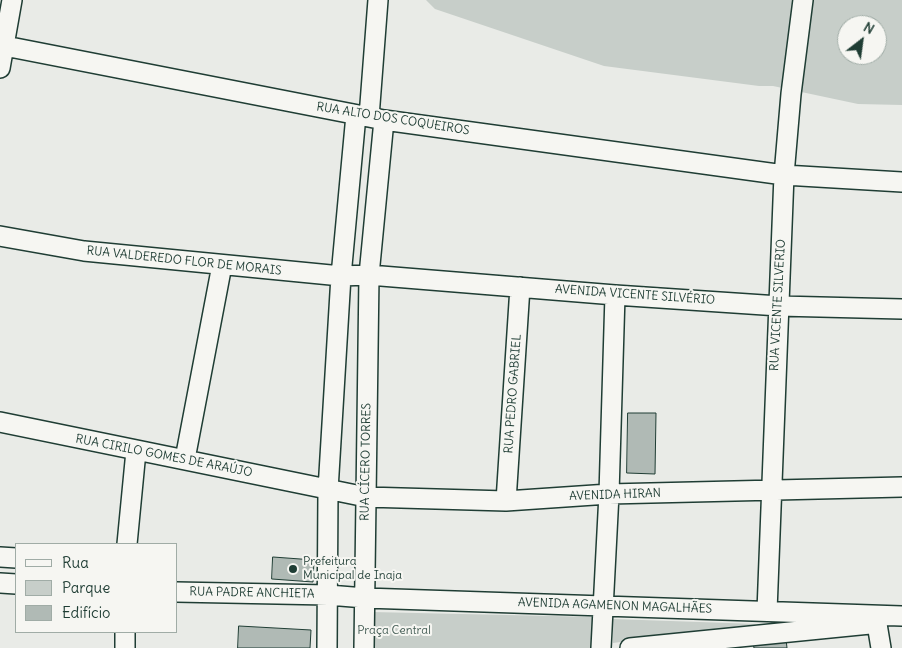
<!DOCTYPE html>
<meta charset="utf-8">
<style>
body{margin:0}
#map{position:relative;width:902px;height:648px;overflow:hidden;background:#e9ebe7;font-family:Delius,sans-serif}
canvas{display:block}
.legend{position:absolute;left:15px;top:543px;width:162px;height:90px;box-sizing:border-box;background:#f6f6f2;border:1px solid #a0aca6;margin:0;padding:6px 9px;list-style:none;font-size:15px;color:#1f3d34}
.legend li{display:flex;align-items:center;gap:10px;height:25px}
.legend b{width:25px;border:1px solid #a0aca6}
.north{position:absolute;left:837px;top:15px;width:50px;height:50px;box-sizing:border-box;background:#f6f6f2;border:1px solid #a0aca6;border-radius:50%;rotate:30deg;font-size:14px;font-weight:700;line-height:20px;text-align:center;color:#1f3d34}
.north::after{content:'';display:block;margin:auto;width:18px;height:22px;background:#1f3d34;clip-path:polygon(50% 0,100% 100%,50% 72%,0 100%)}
</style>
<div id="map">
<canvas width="902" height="648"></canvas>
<ul class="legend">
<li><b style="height:6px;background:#f6f6f2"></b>Rua</li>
<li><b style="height:14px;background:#c7cec9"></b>Parque</li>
<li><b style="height:14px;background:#b0bab5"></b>Edifício</li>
</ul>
<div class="north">N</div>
</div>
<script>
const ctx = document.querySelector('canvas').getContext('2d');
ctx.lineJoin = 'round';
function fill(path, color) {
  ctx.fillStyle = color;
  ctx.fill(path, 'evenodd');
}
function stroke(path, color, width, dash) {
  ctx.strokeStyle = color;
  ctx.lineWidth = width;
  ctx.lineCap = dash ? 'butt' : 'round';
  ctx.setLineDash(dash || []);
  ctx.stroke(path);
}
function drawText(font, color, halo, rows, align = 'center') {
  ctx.font = font + ' Delius,sans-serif';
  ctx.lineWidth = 4;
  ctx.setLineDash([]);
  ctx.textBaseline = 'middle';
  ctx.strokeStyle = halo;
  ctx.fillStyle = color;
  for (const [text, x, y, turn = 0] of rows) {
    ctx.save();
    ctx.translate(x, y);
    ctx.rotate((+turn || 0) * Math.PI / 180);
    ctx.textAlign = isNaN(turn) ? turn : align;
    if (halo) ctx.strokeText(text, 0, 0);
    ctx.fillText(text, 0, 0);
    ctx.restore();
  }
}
fill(new Path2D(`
 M 426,0 L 902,0 L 902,105 L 858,104 L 773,86 L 759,86 L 604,66 L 435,9 ZM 847,25 L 877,25 L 877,55 L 847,55 Z
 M 372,612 L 596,617 L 595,648 L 372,648 Z
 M 613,619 L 757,624 L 613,643 Z`), '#c7cec9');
const building = new Path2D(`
 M 628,413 L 656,413 L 655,474 L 627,473 Z
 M 273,557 L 314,560 L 313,582 L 272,579 Z
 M 239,626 L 311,630 L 310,648 L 238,648 Z
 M 786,639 L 787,648 L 754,648 L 753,643 Z`);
fill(building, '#b0bab5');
stroke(building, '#1f3d34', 1);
const minor = new Path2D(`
 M 0,45 L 384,120 L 784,175 L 902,182
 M 0,68 L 12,0
 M 369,117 L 378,0
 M 0,236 L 84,251 L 341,276 L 369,275 L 615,295 L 779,306 L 902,309
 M 0,422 L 366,497 L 506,501 L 609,494 L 902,487
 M 185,459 L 222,265
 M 506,501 L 520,287
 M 127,544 L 136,451
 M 0,557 L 16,558
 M 0,583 L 16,584
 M 176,592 L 328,595 L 365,598 L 902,616
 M 767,611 L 784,175 L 791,94 L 803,0
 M 877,624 L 881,648
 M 125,648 L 125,632
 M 327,648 L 328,490 L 341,276 L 356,115
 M 364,648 L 369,275 L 384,120
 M 601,648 L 609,494 L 615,295
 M 630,648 L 870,624`);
stroke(minor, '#1f3d34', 22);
stroke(minor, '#f6f6f2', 19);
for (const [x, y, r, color] of [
 [293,569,5,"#1f3d34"]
]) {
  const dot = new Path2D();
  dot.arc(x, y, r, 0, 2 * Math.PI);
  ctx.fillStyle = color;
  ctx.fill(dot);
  stroke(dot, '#f6f6f2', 2);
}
drawText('12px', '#1f3d34', '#f6f6f2', [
 ["RUA ALTO DOS COQUEIROS",393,119,9],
 ["RUA VALDEREDO FLOR DE MORAIS",184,261,6],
 ["AVENIDA VICENTE SILVÉRIO",635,295,4],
 ["RUA VICENTE SILVERIO",778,305,-87],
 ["RUA PEDRO GABRIEL",513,394,-86],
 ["RUA CIRILO GOMES DE ARAÚJO",164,456,11],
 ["RUA CÍCERO TORRES",366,462,-89],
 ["AVENIDA HIRAN",615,495,-2],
 ["RUA PADRE ANCHIETA",252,593,1],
 ["AVENIDA AGAMENON MAGALHÃES",615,606,2]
]);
drawText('12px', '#1f3d34', '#f6f6f2', [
 ["Prefeitura",303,562],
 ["Municipal de Inaja",303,576]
], 'left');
drawText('12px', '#415a52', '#f6f6f2', [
 ["Praça Central",394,631]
]);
</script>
